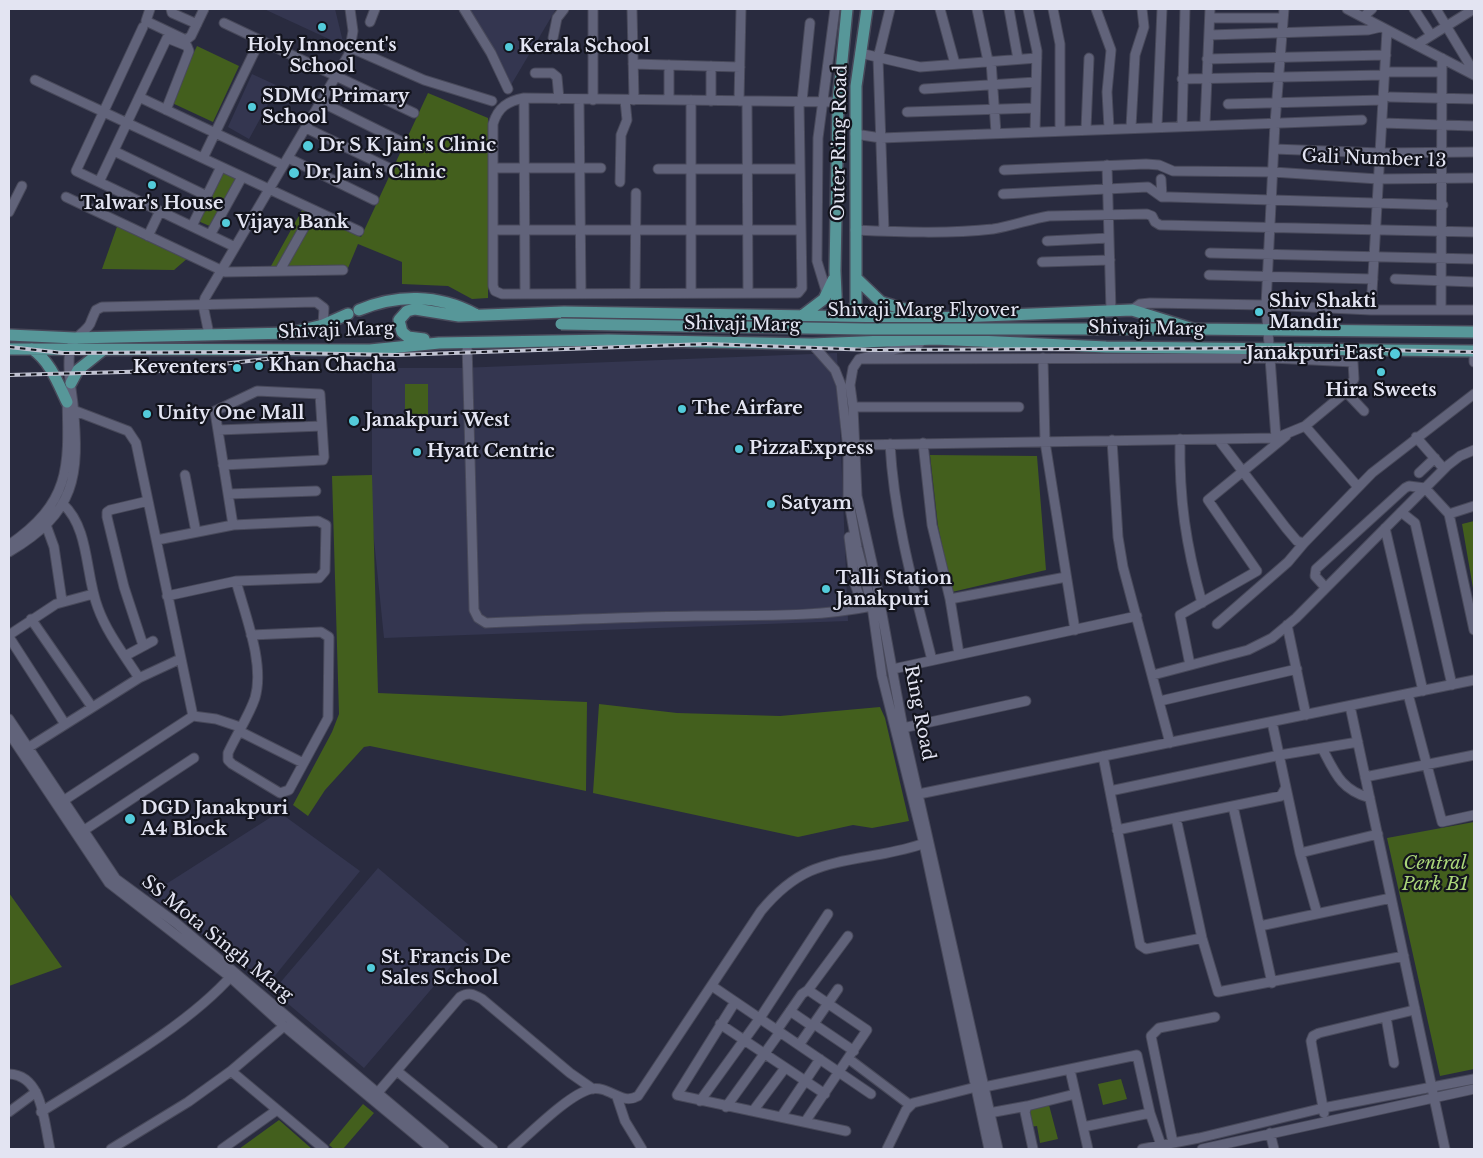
<!DOCTYPE html>
<style>
body{margin:0}
#map{position:relative;width:1483px;height:1158px;overflow:hidden;background:#292b3f;font-family:"Libre Baskerville",serif}
canvas{display:block}
.frame{position:absolute;inset:0;border:10px solid #e3e4f2;pointer-events:none}
</style>
<div id="map">
<canvas width="1483" height="1158"></canvas>
<div class="frame"></div>
</div>
<script>
const ctx = document.querySelector('canvas').getContext('2d');
ctx.lineJoin = 'round';
function fill(path, color) {
  ctx.fillStyle = color;
  ctx.fill(path, 'evenodd');
}
function stroke(path, color, width, dash) {
  ctx.strokeStyle = color;
  ctx.lineWidth = width;
  ctx.lineCap = dash ? 'butt' : 'round';
  ctx.setLineDash(dash || []);
  ctx.stroke(path);
}
function drawText(font, color, halo, rows, align = 'center') {
  ctx.font = font + ' "Libre Baskerville",serif';
  ctx.lineWidth = 4.5;
  ctx.setLineDash([]);
  ctx.textBaseline = 'middle';
  ctx.strokeStyle = halo;
  ctx.fillStyle = color;
  for (const [text, x, y, turn = 0] of rows) {
    ctx.save();
    ctx.translate(x, y);
    ctx.rotate((+turn || 0) * Math.PI / 180);
    ctx.textAlign = isNaN(turn) ? turn : align;
    if (halo) ctx.strokeText(text, 0, 0);
    ctx.fillText(text, 0, 0);
    ctx.restore();
  }
}
fill(new Path2D(`
 M 264,9 L 335,9 L 344,46 Z
 M 459,9 L 556,9 L 511,85 Z
 M 252,74 L 278,86 L 249,139 L 228,127 Z
 M 837,353 L 848,621 L 384,638 L 372,520 L 372,368 L 460,368 Z
 M 279,812 L 360,871 L 269,983 L 149,895 Z
 M 378,868 L 469,945 L 364,1068 L 273,991 Z`), '#343650');
fill(new Path2D(`
 M 197,46 L 239,66 L 213,122 L 170,102 Z
 M 428,93 L 488,118 L 488,298 L 472,299 L 448,286 L 402,284 L 402,262 L 358,244 L 348,268 L 271,266 L 302,210 L 361,237 Z
 M 221,172 L 239,180 L 212,227 L 198,221 Z
 M 119,221 L 189,257 L 174,270 L 102,269 Z
 M 405,384 L 428,384 L 428,418 L 405,418 Z
 M 930,455 L 1037,456 L 1046,570 L 952,592 L 938,526 Z
 M 372,475 L 378,693 L 587,702 L 586,791 L 370,746 L 364,747 L 325,790 L 308,816 L 293,805 L 332,732 L 339,714 L 332,476 Z
 M 1474,521 L 1474,594 L 1462,524 Z
 M 599,704 L 677,713 L 780,716 L 880,707 L 885,718 L 909,821 L 872,828 L 853,825 L 798,837 L 593,793 Z
 M 1474,822 L 1474,1069 L 1440,1076 L 1387,838 Z
 M 9,893 L 62,967 L 9,986 Z
 M 1121,1079 L 1127,1099 L 1103,1105 L 1098,1084 Z
 M 363,1104 L 374,1113 L 343,1149 L 334,1149 L 329,1145 Z
 M 1049,1105 L 1058,1139 L 1040,1143 L 1037,1126 L 1030,1127 L 1026,1111 Z
 M 279,1120 L 312,1149 L 239,1149 Z`), '#435f1d');
const minor = new Path2D(`
 M 150,9 L 146,21 L 186,40 L 191,36 L 204,9
 M 171,9 L 172,13 L 197,24
 M 464,9 L 491,53 L 508,89
 M 593,9 L 593,100
 M 632,9 L 634,100
 M 940,9 L 955,64
 M 977,9 L 988,61
 M 1009,9 L 1018,59
 M 1028,9 L 1037,51 L 1035,131
 M 1053,9 L 1060,44 L 1060,130
 M 1096,9 L 1111,50 L 1107,92 L 1109,128
 M 1347,9 L 1474,75
 M 1414,9 L 1431,35
 M 1436,9 L 1474,72
 M 1363,17 L 1372,9
 M 1210,18 L 1283,18
 M 370,22 L 375,9
 M 224,23 L 414,113
 M 143,27 L 76,171 L 235,247
 M 1209,35 L 1368,30 L 1381,27
 M 553,38 L 557,18 L 564,9
 M 1416,45 L 1474,9
 M 351,48 L 424,80 L 492,101
 M 860,53 L 920,67 L 1037,58
 M 1207,59 L 1386,55
 M 991,61 L 996,133
 M 633,64 L 740,67
 M 669,65 L 669,100
 M 711,66 L 711,101
 M 1385,72 L 1442,72
 M 535,73 L 552,73 L 557,77 L 559,99
 M 1182,79 L 1385,75
 M 35,80 L 359,231
 M 924,89 L 1036,82
 M 139,97 L 283,165
 M 1390,97 L 1474,99
 M 524,98 L 525,294
 M 579,100 L 581,293
 M 739,101 L 741,9
 M 747,101 L 748,293
 M 799,101 L 802,288 L 798,293 L 502,294 L 495,291 L 493,286 L 493,124 C 498,107 508,101 524,98 L 838,102
 M 802,101 L 810,23
 M 321,102 L 400,141
 M 1228,104 L 1383,100
 M 907,112 L 1035,108
 M 1382,123 L 1474,126
 M 1205,124 L 1210,9
 M 1182,125 L 1185,9
 M 1157,126 L 1162,9
 M 1131,127 L 1135,55 L 1144,27 L 1142,9
 M 306,128 L 389,168
 M 1086,129 L 1089,58
 M 855,134 L 881,138 L 1362,120
 M 1274,149 L 1380,153 L 1474,152
 M 114,151 L 207,196
 M 203,158 L 260,40
 M 288,158 L 374,200
 M 1107,165 L 1111,311
 M 493,168 L 601,168
 M 658,169 L 799,169
 M 1004,170 L 1146,164 L 1159,165 L 1173,171 L 1273,172 L 1378,179 L 1474,178
 M 1161,179 L 1162,197
 M 99,182 L 167,38 L 187,46 L 189,51 L 166,110
 M 620,182 L 621,135 L 627,120 L 625,100
 M 1003,194 L 1148,187 L 1162,197 L 1170,197 L 1443,205
 M 66,197 L 225,272 L 343,270
 M 9,212 L 22,186
 M 192,226 L 221,167
 M 494,230 L 800,230
 M 855,230 C 900,232 948,234 993,229 C 1012,226 1030,219 1049,216 L 1147,214 L 1152,216 L 1155,222 L 1160,225 L 1474,232
 M 884,231 L 878,58 L 890,9
 M 210,235 L 242,177
 M 148,236 L 160,211
 M 1047,241 L 1109,238
 M 1210,253 L 1474,259
 M 1042,262 L 1110,260
 M 280,270 L 314,210
 M 1209,275 L 1373,279
 M 1395,279 L 1474,282
 M 635,293 L 636,193
 M 691,293 L 691,100
 M 827,294 L 817,261 L 818,138 L 835,9
 M 1441,309 L 1442,58
 M 1132,310 L 1140,304 L 1150,303 L 1266,305 L 1371,310 L 1474,310
 M 1371,310 L 1387,30
 M 209,334 L 203,305 L 205,298 L 349,54 L 353,31 L 350,9
 M 467,343 L 474,610 L 478,618 L 486,623 C 556,620 625,617 695,616 C 755,615 813,618 872,606
 M 920,343 L 859,359 L 853,368 L 850,385 L 853,407 L 857,496 L 875,576 L 903,728 L 998,1149
 M 812,344 L 835,370 L 841,385 L 848,450 L 848,497 L 857,547 L 872,606 L 882,676 L 924,844 L 989,1149
 M 1474,351 L 1474,362
 M 1043,358 L 1045,442 L 1075,630
 M 1346,392 L 1364,411
 M 853,407 L 1019,407
 M 73,410 L 128,431 L 136,443 L 193,716
 M 1305,426 L 1358,487
 M 218,430 L 322,426
 M 1416,437 L 1444,469
 M 1276,438 L 1266,305 L 1275,123 L 1284,9
 M 1180,439 C 1179,500 1186,545 1202,603
 M 1218,439 L 1286,528 L 1297,541 L 1304,543
 M 1112,440 L 1118,537 L 1123,567 L 1170,743
 M 923,443 L 932,525 L 950,599 L 959,654
 M 890,444 C 894,518 914,589 932,660
 M 856,445 L 1276,438 L 1305,426 L 1346,392 L 1354,379 L 1353,362 L 1272,358 L 859,359
 M 223,465 L 323,460 L 324,457 L 320,394 L 257,391 L 215,411 L 215,412 L 233,525
 M 1419,473 L 1435,458
 M 185,475 L 196,532
 M 228,494 L 316,491
 M 63,504 C 90,529 85,575 98,608 C 107,633 125,656 139,678
 M 1401,512 L 1415,523 L 1452,685
 M 1449,514 L 1474,506
 M 46,525 L 54,547 L 62,601
 M 1385,528 L 1423,691
 M 849,537 L 855,584 L 863,607
 M 157,540 L 233,525 L 318,521 L 326,525 L 325,571 L 319,578 L 236,581 L 167,596
 M 9,545 C 71,502 69,468 67,398
 M 9,552 C 76,512 80,477 73,404 C 71,387 67,367 70,351 C 72,337 84,334 90,324 C 92,319 94,314 96,310 L 102,307 L 316,302 L 324,308 L 323,325
 M 236,581 C 245,615 265,664 255,698 C 249,716 236,735 228,753 L 228,760 L 232,764 L 280,793 L 289,790 L 328,718 L 329,637 L 321,632 L 251,635
 M 1325,587 L 1315,576 L 1316,569 L 1405,488 L 1409,486 L 1425,488 L 1449,514 L 1474,630
 M 950,599 L 1066,577
 M 31,619 L 92,707
 M 1217,624 L 1288,562 L 1304,543 L 1372,473 L 1474,394
 M 1287,625 L 1306,715
 M 9,635 L 56,604 L 93,594
 M 9,637 L 65,724
 M 143,645 L 124,587 L 107,517 L 107,512 L 110,510 L 148,501
 M 125,656 L 153,641
 M 1190,665 L 1180,615 L 1257,571 L 1208,500 L 1286,436
 M 893,669 L 1137,616
 M 1153,675 L 1248,650 L 1272,638 L 1296,618 L 1447,466 L 1460,456 L 1474,450
 M 1408,694 L 1442,822 L 1474,815
 M 1160,701 L 1297,669
 M 1350,706 L 1445,1149
 M 9,719 L 116,879 L 176,923 L 444,1149
 M 1272,722 L 1300,853 L 1317,913
 M 903,728 L 1026,701
 M 239,731 L 303,763
 M 9,733 L 109,883 L 230,977 L 284,1026 L 432,1149
 M 1322,748 C 1335,773 1341,790 1370,798
 M 23,751 L 139,678 L 180,659
 M 1103,756 L 1140,945 L 1146,949 L 1202,938
 M 1365,777 L 1474,755
 M 1110,791 L 1280,755 L 1358,742
 M 919,794 L 1474,680
 M 63,801 L 193,716 L 216,719 L 240,727
 M 1233,806 L 1272,983
 M 1176,818 L 1202,938 L 1218,992 L 1404,956
 M 1117,830 L 1281,796 L 1286,787
 M 83,831 L 194,758
 M 1300,853 L 1378,834
 M 1260,926 L 1391,898
 M 712,986 L 871,1094
 M 808,990 L 848,936
 M 735,1002 L 677,1095 L 846,1131
 M 790,1011 L 812,1026
 M 1386,1017 L 1394,1063
 M 720,1024 L 825,1094
 M 814,1024 L 854,1051
 M 777,1030 L 802,994 L 808,990 L 867,1030 L 805,1122
 M 799,1045 L 838,989
 M 849,1059 L 910,1105
 M 1070,1070 L 1088,1149
 M 231,1071 L 324,1149
 M 397,1071 L 493,1149
 M 9,1074 C 43,1075 44,1123 50,1149
 M 989,1086 L 1137,1055 L 1150,1113
 M 374,1097 L 460,997 C 469,992 473,994 482,999 L 570,1073 L 593,1089
 M 617,1097 L 625,1121 L 642,1149
 M 700,1101 L 760,1018 L 828,914
 M 726,1107 L 780,1032
 M 753,1111 L 785,1068
 M 9,1112 L 36,1092
 M 41,1112 C 101,1074 187,1027 233,974
 M 989,1113 L 1027,1106
 M 1324,1113 L 1311,1041 L 1313,1036 L 1319,1033 L 1410,1011 L 1415,1008
 M 781,1117 L 820,1059
 M 1083,1127 L 1150,1113 L 1161,1145
 M 1270,1133 L 1274,1149
 M 1173,1143 L 1151,1036 L 1159,1028 L 1215,1017
 M 111,1149 L 188,1102 L 231,1071 L 284,1026
 M 222,1149 L 277,1110
 M 512,1149 C 531,1133 569,1094 591,1089 C 609,1085 621,1106 638,1096 L 761,911 C 799,865 827,864 882,854 C 897,851 913,848 927,842
 M 887,1149 L 906,1110 L 913,1103 L 980,1086
 M 1033,1149 L 1025,1112 L 1027,1106 L 1075,1094
 M 1142,1149 L 1199,1138 L 1323,1108 L 1474,1079
 M 1202,1149 L 1474,1089`);
const major = new Path2D(`
 M 856,278 L 881,302 L 918,313
 M 359,310 C 397,294 438,294 475,314
 M 803,315 L 824,299 L 833,280
 M 837,317 L 835,271 L 838,102 L 847,9
 M 849,323 L 856,303 L 856,86 L 867,9
 M 9,335 L 75,338 L 290,333 L 323,325 L 348,314
 M 424,339 L 408,337 L 402,332 L 399,320 L 407,311 L 415,309 L 459,316 L 564,312 L 934,318 L 1132,310 L 1193,329 L 1474,332
 M 9,349 L 370,350 L 439,343 L 608,340 L 812,344 L 935,339 L 1106,347 L 1474,351
 M 32,349 C 50,361 58,383 67,402
 M 71,383 L 78,370 L 103,350`);
stroke(minor, '#48495a', 11);
stroke(major, '#48495a', 14);
stroke(minor, '#61637a', 9);
stroke(major, '#579799', 11);
const rail = new Path2D(`
 M 9,347 L 63,353 L 239,352 L 397,355 L 707,344 L 872,350 L 1289,348 L 1474,352
 M 9,375 L 161,371 L 275,358`);
stroke(rail, '#c1c3d2', 4);
stroke(rail, '#13141d', 2, [5.5]);
const majorBridge = new Path2D(`
 M 561,324 L 865,329 L 1158,329`);
stroke(majorBridge, '#48495a', 14, []);
stroke(majorBridge, '#579799', 11);
for (const [x, y, r, color] of [
 [322,27,5,"#53cbda"],
 [509,47,5,"#53cbda"],
 [252,107,5,"#53cbda"],
 [308,146,6,"#53cbda"],
 [294,173,6,"#53cbda"],
 [152,185,5,"#53cbda"],
 [226,223,5,"#53cbda"],
 [1259,312,5,"#53cbda"],
 [1395,354,6,"#53cbda"],
 [259,366,5,"#53cbda"],
 [237,368,5,"#53cbda"],
 [1381,372,5,"#53cbda"],
 [682,409,5,"#53cbda"],
 [147,414,5,"#53cbda"],
 [354,421,6,"#53cbda"],
 [739,449,5,"#53cbda"],
 [417,452,5,"#53cbda"],
 [771,504,5,"#53cbda"],
 [826,589,5,"#53cbda"],
 [130,819,6,"#53cbda"],
 [371,968,5,"#53cbda"]
]) {
  const dot = new Path2D();
  dot.arc(x, y, r, 0, 2 * Math.PI);
  ctx.fillStyle = color;
  ctx.fill(dot);
  stroke(dot, '#13141d', 2);
}
drawText('bold 18px', '#e3e4f2', '#13141d', [
 ["Holy Innocent's",322,46,"center"],
 ["School",322,67,"center"],
 ["Kerala School",519,47],
 ["SDMC Primary",262,97],
 ["School",262,118],
 ["Dr S K Jain's Clinic",319,146],
 ["Dr Jain's Clinic",305,173],
 ["Talwar's House",152,204,"center"],
 ["Vijaya Bank",236,223],
 ["Shiv Shakti",1269,302],
 ["Mandir",1269,323],
 ["Janakpuri East",1384,354,"right"],
 ["Khan Chacha",269,366],
 ["Keventers",227,368,"right"],
 ["Hira Sweets",1381,391,"center"],
 ["The Airfare",692,409],
 ["Unity One Mall",157,414],
 ["Janakpuri West",365,421],
 ["PizzaExpress",749,449],
 ["Hyatt Centric",427,452],
 ["Satyam",781,504],
 ["Talli Station",836,579],
 ["Janakpuri",836,600],
 ["DGD Janakpuri",141,809],
 ["A4 Block",141,830],
 ["St. Francis De",381,958],
 ["Sales School",381,979]
], 'left');
drawText('18px', '#e3e4f2', '#13141d', [
 ["Outer Ring Road",840,143,-89],
 ["Gali Number 13",1374,159,2],
 ["Shivaji Marg Flyover",923,311],
 ["Shivaji Marg",742,325,1],
 ["Shivaji Marg",1146,329,1],
 ["Shivaji Marg",336,331,-2],
 ["Ring Road",919,713,79],
 ["SS Mota Singh Marg",217,939,39]
]);
drawText('italic 18px', '#abd67a', '#13141d', [
 ["Central",1435,864],
 ["Park B1",1435,885]
]);
</script>
